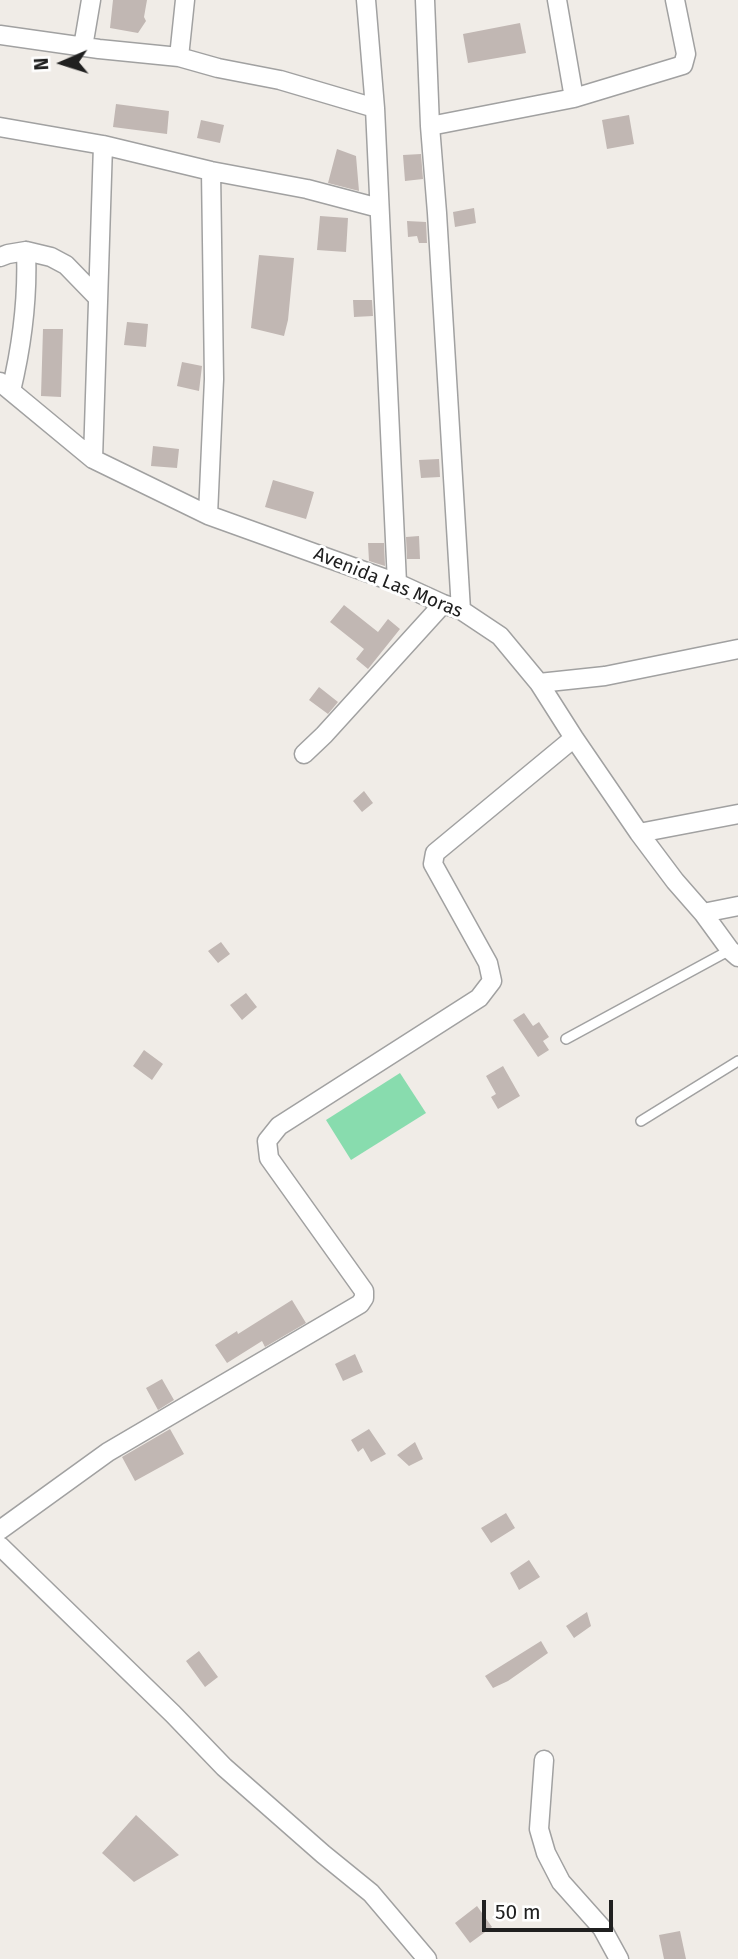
<!DOCTYPE html>
<style>
body{margin:0}
#map{position:relative;width:738px;height:1959px;overflow:hidden;background:#f0ece7;font-family:"Fira Sans",sans-serif}
canvas{display:block}
.north{position:absolute;left:28px;top:28px;width:70px;height:70px;-webkit-text-stroke:5px #fff;paint-order:stroke;rotate:267deg;font-size:19px;font-weight:700;line-height:28px;text-align:center;color:#202020}
.north::after{content:'';display:block;margin:auto;width:24px;height:32px;background:#202020;clip-path:polygon(50% 0,100% 100%,50% 72%,0 100%)}
.scale{position:absolute;left:482px;top:1900px;width:131px;height:32px;box-sizing:border-box;border:4px solid #202020;border-top:0;padding-left:9px;font-size:21px;line-height:24px;white-space:nowrap;color:#202020;-webkit-text-stroke:5px #fff;paint-order:stroke}
</style>
<div id="map">
<canvas width="738" height="1959"></canvas>
<div class="north">N</div>
<div class="scale">50 m</div>
</div>
<script>
const ctx = document.querySelector('canvas').getContext('2d');
ctx.lineJoin = 'round';
function fill(path, color) {
  ctx.fillStyle = color;
  ctx.fill(path, 'evenodd');
}
function stroke(path, color, width, dash) {
  ctx.strokeStyle = color;
  ctx.lineWidth = width;
  ctx.lineCap = dash ? 'butt' : 'round';
  ctx.setLineDash(dash || []);
  ctx.stroke(path);
}
function drawText(font, color, halo, rows, align = 'center') {
  ctx.font = font + ' "Fira Sans",sans-serif';
  ctx.lineWidth = 6;
  ctx.setLineDash([]);
  ctx.textBaseline = 'middle';
  ctx.strokeStyle = halo;
  ctx.fillStyle = color;
  for (const [text, x, y, turn = 0] of rows) {
    ctx.save();
    ctx.translate(x, y);
    ctx.rotate((+turn || 0) * Math.PI / 180);
    ctx.textAlign = isNaN(turn) ? turn : align;
    if (halo) ctx.strokeText(text, 0, 0);
    ctx.fillText(text, 0, 0);
    ctx.restore();
  }
}
fill(new Path2D(`
 M 400,1073 L 426,1113 L 351,1160 L 326,1120 Z`), '#88dcae');
fill(new Path2D(`
 M 113,0 L 147,0 L 144,17 L 146,21 L 138,33 L 110,28 Z
 M 520,23 L 526,53 L 468,63 L 463,34 Z
 M 116,104 L 169,111 L 167,134 L 113,127 Z
 M 629,115 L 634,144 L 607,149 L 602,120 Z
 M 201,120 L 224,125 L 220,143 L 197,138 Z
 M 337,149 L 356,156 L 359,191 L 328,183 Z
 M 421,154 L 423,179 L 405,181 L 403,155 Z
 M 474,208 L 476,223 L 455,227 L 453,212 Z
 M 320,216 L 348,218 L 346,252 L 317,250 Z
 M 407,221 L 426,222 L 427,243 L 419,243 L 417,236 L 408,237 Z
 M 259,255 L 294,258 L 288,320 L 284,336 L 251,328 Z
 M 353,300 L 372,300 L 373,316 L 354,317 Z
 M 127,322 L 148,324 L 146,347 L 124,345 Z
 M 43,329 L 63,329 L 61,397 L 41,396 Z
 M 182,362 L 202,366 L 199,391 L 177,386 Z
 M 153,446 L 179,449 L 177,468 L 151,466 Z
 M 439,459 L 440,477 L 421,478 L 419,460 Z
 M 273,480 L 314,492 L 306,519 L 265,507 Z
 M 419,536 L 420,559 L 407,559 L 406,537 Z
 M 368,543 L 384,543 L 385,566 L 369,561 Z
 M 344,605 L 378,632 L 388,619 L 400,629 L 368,669 L 356,659 L 364,649 L 330,622 Z
 M 319,687 L 338,702 L 328,714 L 309,700 Z
 M 364,791 L 373,803 L 362,812 L 353,801 Z
 M 221,942 L 230,954 L 218,963 L 208,951 Z
 M 246,993 L 257,1007 L 242,1020 L 230,1005 Z
 M 524,1013 L 533,1026 L 539,1022 L 549,1037 L 543,1041 L 549,1050 L 538,1057 L 513,1020 Z
 M 144,1050 L 163,1064 L 152,1080 L 133,1066 Z
 M 503,1066 L 520,1096 L 498,1109 L 491,1097 L 496,1094 L 486,1076 Z
 M 292,1300 L 306,1323 L 265,1347 L 262,1341 L 227,1363 L 215,1345 L 237,1331 L 238,1334 Z
 M 355,1354 L 363,1372 L 343,1381 L 335,1364 Z
 M 162,1379 L 174,1400 L 158,1410 L 146,1388 Z
 M 170,1429 L 184,1454 L 135,1481 L 122,1457 Z
 M 369,1429 L 386,1454 L 371,1462 L 363,1448 L 358,1452 L 351,1440 Z
 M 415,1442 L 423,1459 L 409,1466 L 397,1455 Z
 M 506,1513 L 515,1528 L 491,1543 L 481,1528 Z
 M 529,1560 L 540,1577 L 519,1590 L 510,1573 Z
 M 587,1612 L 591,1626 L 574,1638 L 566,1626 Z
 M 541,1641 L 548,1653 L 508,1681 L 493,1688 L 485,1676 Z
 M 199,1651 L 218,1677 L 205,1687 L 186,1661 Z
 M 136,1815 L 179,1855 L 134,1882 L 102,1853 Z
 M 477,1906 L 492,1927 L 470,1943 L 455,1923 Z
 M 680,1931 L 686,1959 L 664,1959 L 659,1935 Z`), '#c1b7b3');
const lane = new Path2D(`
 M 566,1039 L 730,950
 M 641,1121 L 738,1061`);
const street = new Path2D(`
 M 366,0 L 375,108 L 397,583
 M 425,0 L 430,126 L 437,213 L 461,610
 M 557,0 L 574,98
 M 0,35 L 99,49 L 179,57 L 218,68 L 280,80 L 375,108
 M 83,47 L 91,0
 M 179,57 L 185,0
 M 430,126 L 574,98 L 683,65 L 686,54 L 675,0
 M 0,127 L 103,145
 M 26,251 L 51,257 L 66,265 L 98,298
 M 0,257 L 8,254 L 26,251 C 28,299 22,345 11,391
 M 0,382 L 93,459 L 208,515 L 397,583 L 443,604 L 461,610 L 500,636 L 539,683 L 574,738 L 639,833 L 675,881 L 703,913 L 730,950 L 738,957
 M 93,459 L 103,145 L 211,171 L 307,189 L 379,208
 M 208,515 L 214,379 L 211,171
 M 539,683 L 605,676 L 738,649
 M 304,754 L 324,735 L 443,604
 M 639,833 L 738,814
 M 703,913 L 738,906
 M 0,1530 L 108,1452 L 360,1304 L 364,1298 L 364,1291 L 269,1158 L 267,1141 L 279,1126 L 479,998 L 492,981 L 488,963 L 433,864 L 435,853 L 574,738
 M 0,1546 L 173,1714 L 224,1767 L 323,1854 L 371,1893 L 427,1959
 M 544,1760 L 539,1829 L 546,1853 L 561,1882 L 602,1928 L 619,1959`);
stroke(lane, '#a1a1a1', 12);
stroke(street, '#a1a1a1', 21);
stroke(lane, '#fff', 9);
stroke(street, '#fff', 18);
drawText('19px', '#202020', '#fff', [
 ["Avenida Las Moras",388,583,22]
]);
</script>
